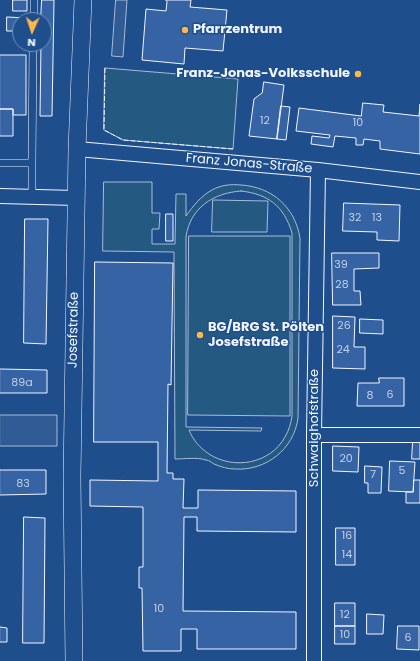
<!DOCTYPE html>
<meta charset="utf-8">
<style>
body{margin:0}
#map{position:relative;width:420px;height:661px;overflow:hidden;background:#1f4e8c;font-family:Poppins,sans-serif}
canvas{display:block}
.north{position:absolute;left:12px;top:12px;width:40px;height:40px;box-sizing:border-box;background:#1f4e8c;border:1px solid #7391ba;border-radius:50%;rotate:183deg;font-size:11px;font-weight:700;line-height:16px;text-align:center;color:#f2f6ff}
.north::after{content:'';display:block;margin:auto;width:14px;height:18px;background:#ffb74d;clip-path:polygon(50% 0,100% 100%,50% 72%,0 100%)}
</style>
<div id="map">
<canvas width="420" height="661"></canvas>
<div class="north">N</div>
</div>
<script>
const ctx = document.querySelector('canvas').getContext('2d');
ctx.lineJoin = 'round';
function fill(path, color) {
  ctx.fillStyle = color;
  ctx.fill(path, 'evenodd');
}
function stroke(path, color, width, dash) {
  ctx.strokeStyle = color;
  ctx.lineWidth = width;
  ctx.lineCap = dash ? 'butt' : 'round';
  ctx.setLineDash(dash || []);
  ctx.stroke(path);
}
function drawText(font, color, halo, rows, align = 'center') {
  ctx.font = font + ' Poppins,sans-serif';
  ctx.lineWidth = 3;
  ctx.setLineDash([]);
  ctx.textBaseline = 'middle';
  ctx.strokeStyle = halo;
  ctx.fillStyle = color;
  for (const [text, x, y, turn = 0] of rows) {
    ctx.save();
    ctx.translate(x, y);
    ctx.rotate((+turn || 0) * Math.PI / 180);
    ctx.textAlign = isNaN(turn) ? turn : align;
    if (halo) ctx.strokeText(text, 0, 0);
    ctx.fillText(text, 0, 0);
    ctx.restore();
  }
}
const green = new Path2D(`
 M 105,68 L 238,79 L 233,149 L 123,140 L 104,130 Z
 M 104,182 L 152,182 L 152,213 L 160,213 L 159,229 L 152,229 L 152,244 L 175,244 L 176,194 L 186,194 L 186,216 C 193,206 201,196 212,190 C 221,185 231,184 241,185 C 272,187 295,207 300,238 L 298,418 C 294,449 266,471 235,469 C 228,469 221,467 214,464 C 212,463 209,460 206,460 C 197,457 185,459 175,459 L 174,252 L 103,251 ZM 241,191 C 268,194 284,206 292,233 L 292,416 C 291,423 289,430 285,437 C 270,464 234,470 209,454 C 200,448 193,440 189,430 L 261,431 L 262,428 L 186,427 L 186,237 C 190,208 213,193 241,191 Z
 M 213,200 L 268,201 L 267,232 L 212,232 Z
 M 189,236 L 290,236 L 290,416 L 188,415 Z`);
fill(green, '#245a82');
stroke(green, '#a8bbd7', 1);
const parking = new Path2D(`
 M 116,0 L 127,0 L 123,57 L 112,56 Z
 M 0,415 L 57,415 L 57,446 L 0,446 Z`);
fill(parking, '#305b95');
stroke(parking, '#a8bbd7', 1);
const building = new Path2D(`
 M 13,0 L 27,0 L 27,11 L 13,11 Z
 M 42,0 L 54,0 L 52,116 L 40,116 L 41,44 L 44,44 L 44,20 L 41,20 Z
 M 166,0 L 191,0 L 190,7 L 227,10 L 223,51 L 185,48 L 184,64 L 142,60 L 146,9 L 166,11 L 167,2 Z
 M 7,17 L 27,18 L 27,20 L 20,20 L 20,31 L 7,31 Z
 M 0,55 L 26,55 L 26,115 L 13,115 L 13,109 L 0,109 Z
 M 264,82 L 284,85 L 277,139 L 249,136 L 254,99 L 262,93 Z
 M 363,103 L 384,105 L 383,112 L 419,116 L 420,104 L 420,154 L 380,149 L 380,141 L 364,139 L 363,145 L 356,145 L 356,138 L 335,136 L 333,147 L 311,144 L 312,136 L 329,138 L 330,135 L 296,131 L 299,108 L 361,116 Z
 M 281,106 L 290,107 L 286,140 L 277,139 Z
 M 0,109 L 13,109 L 13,136 L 0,136 Z
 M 344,203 L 400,205 L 399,241 L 377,240 L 377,232 L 343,231 Z
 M 166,214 L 173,214 L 173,241 L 166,241 Z
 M 25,219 L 48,219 L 46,344 L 24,343 Z
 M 332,253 L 379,253 L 379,268 L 354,269 L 354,291 L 360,291 L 361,305 L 333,305 Z
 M 95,262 L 173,263 L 171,385 L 168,384 L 167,473 L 173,473 L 173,479 L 184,479 L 183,508 L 198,508 L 198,490 L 296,491 L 296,532 L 197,531 L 197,517 L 184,517 L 183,611 L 296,612 L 296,649 L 197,649 L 197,629 L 181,629 L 181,651 L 143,651 L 142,588 L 139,588 L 139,567 L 143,567 L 143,507 L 90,506 L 90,480 L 158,481 L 158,442 L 94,442 Z
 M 333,316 L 355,317 L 354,347 L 365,347 L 365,369 L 333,368 Z
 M 360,319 L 383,320 L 383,334 L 360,333 Z
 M 0,369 L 47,370 L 47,393 L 0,393 Z
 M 379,378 L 404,378 L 404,406 L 357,406 L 358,383 L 379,383 Z
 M 413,442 L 420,442 L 420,459 L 412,459 Z
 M 333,446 L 359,447 L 358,472 L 333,471 Z
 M 390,461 L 415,462 L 413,492 L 389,491 Z
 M 365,466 L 382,467 L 381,493 L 368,493 L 368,483 L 365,483 Z
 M 0,470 L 46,470 L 46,494 L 0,495 Z
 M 414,480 L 420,480 L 420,503 L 406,503 L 406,492 L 413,492 Z
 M 24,517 L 45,518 L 44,643 L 23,643 Z
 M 336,528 L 355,528 L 355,565 L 336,565 Z
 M 335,603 L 355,603 L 355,626 L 335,626 Z
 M 367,614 L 384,615 L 383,634 L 367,634 Z
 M 335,626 L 355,626 L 355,644 L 335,644 Z
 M 398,626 L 419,626 L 419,650 L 397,649 Z
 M 0,627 L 7,628 L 7,642 L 0,642 Z`);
fill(building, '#3563a3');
stroke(building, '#f2f6ff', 1);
const service = new Path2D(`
 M 34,20 L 34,0
 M 0,163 L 32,163 L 33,44
 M 32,163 L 32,197`);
const minor = new Path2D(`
 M 77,149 L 318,170 L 420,182
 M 0,196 L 76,198
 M 314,435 L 420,435
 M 314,661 L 314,435 L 318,170`);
const tertiary = new Path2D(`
 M 74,661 L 72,477 L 77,149 L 83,0`);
stroke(service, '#f2f6ff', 8);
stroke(minor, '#f2f6ff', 16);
stroke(tertiary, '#f2f6ff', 18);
stroke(service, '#1f4e8c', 7);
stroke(minor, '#1f4e8c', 14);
stroke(tertiary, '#1f4e8c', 17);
stroke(new Path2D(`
 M 105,68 L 104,130 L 123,140 L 233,149`), '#f2f6ff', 1, [5, 2]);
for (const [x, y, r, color] of [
 [185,30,4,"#ffb74d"],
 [358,74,4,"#ffb74d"],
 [200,335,4,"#ffb74d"]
]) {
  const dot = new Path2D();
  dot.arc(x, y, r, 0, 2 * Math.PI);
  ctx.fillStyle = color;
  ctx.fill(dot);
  stroke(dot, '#1f4e8c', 1.5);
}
drawText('11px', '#c3d1e8', null, [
 ["12",265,121],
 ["10",358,123],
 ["32",355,218],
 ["13",377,218],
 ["39",341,265],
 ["28",342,285],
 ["26",344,326],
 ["24",343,350],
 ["89a",22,383],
 ["6",390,395],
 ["8",370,396],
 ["20",346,459],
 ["5",402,471],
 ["7",373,475],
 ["83",23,484],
 ["16",347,536],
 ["14",347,555],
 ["10",159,609],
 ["12",345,615],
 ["10",345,635],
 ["6",408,638]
]);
drawText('bold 13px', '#f2f6ff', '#1f4e8c', [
 ["Pfarrzentrum",193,30],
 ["Franz-Jonas-Volksschule",350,74,"right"],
 ["BG/BRG St. Pölten",208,328],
 ["Josefstraße",208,343]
], 'left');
drawText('13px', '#f2f6ff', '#1f4e8c', [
 ["Franz Jonas-Straße",249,164,5],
 ["Josefstraße",74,330,-89],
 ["Schwaighofstraße",315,428,-90]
]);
</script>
